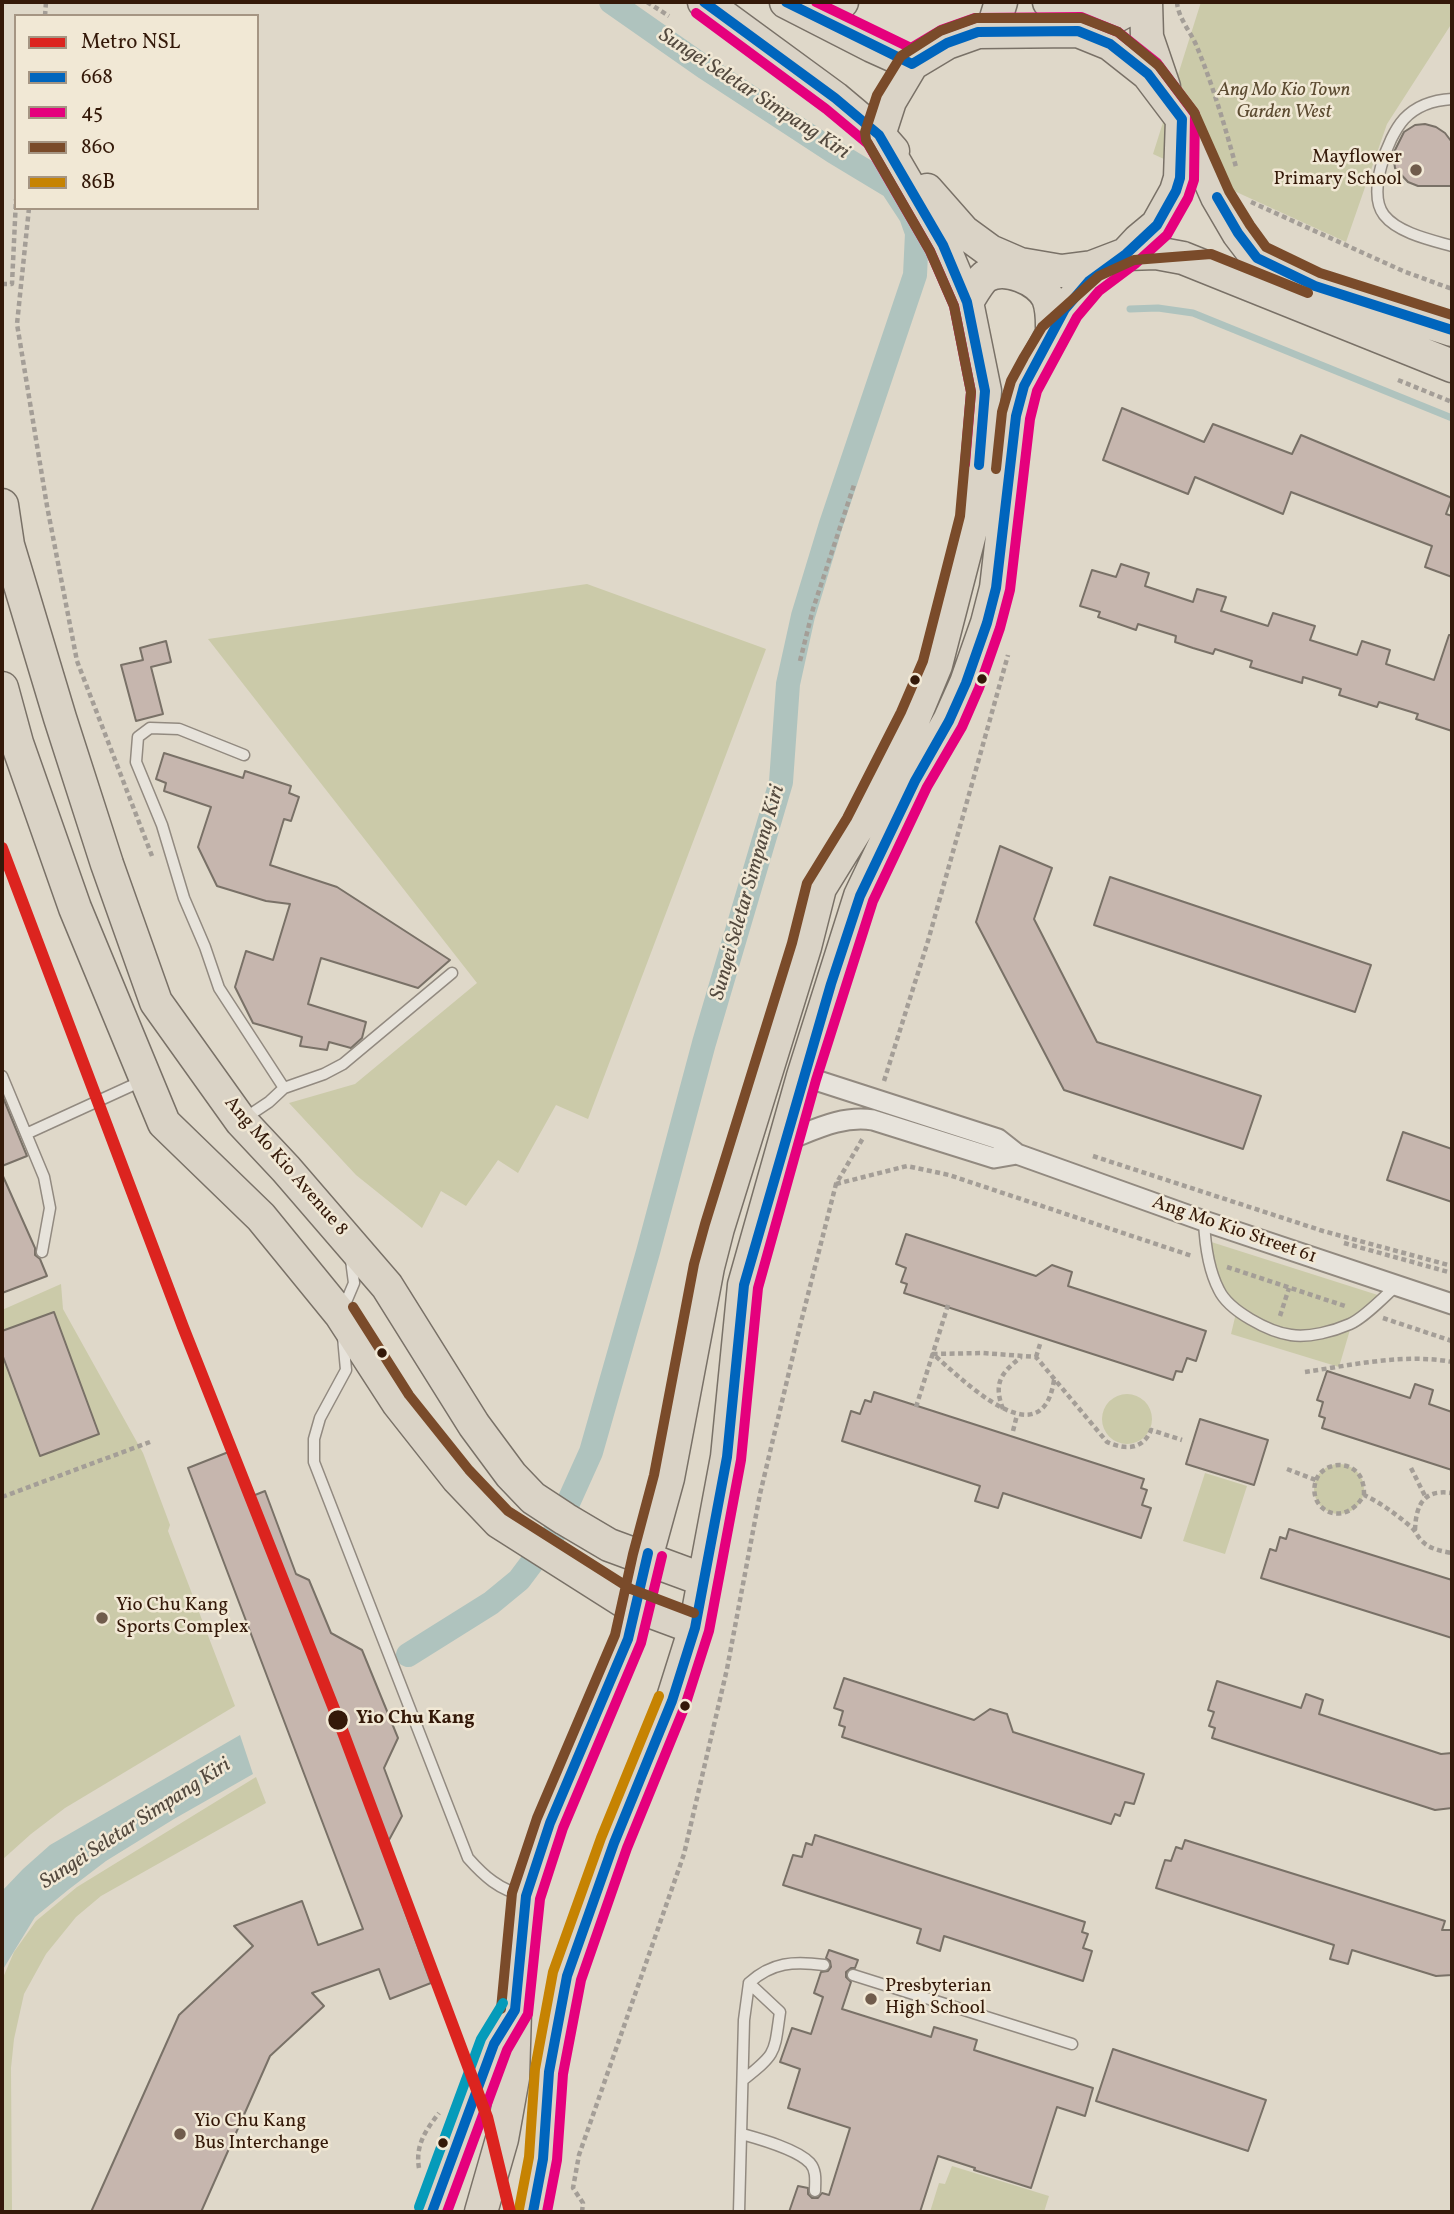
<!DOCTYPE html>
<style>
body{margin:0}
#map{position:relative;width:1454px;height:2214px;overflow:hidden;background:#dfd8c9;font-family:Vollkorn,serif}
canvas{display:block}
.frame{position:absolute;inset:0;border:4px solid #341909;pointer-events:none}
.legend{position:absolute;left:14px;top:14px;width:245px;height:196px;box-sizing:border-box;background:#f1e8d5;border:2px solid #a59583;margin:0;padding:9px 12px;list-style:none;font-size:21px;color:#341909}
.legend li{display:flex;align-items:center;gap:14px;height:35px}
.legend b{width:35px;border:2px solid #a59583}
</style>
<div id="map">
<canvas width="1454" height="2214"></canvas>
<div class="frame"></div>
<ul class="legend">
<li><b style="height:9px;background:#dc241f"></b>Metro NSL</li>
<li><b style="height:9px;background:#0065bd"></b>668</li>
<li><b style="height:9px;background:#e5007d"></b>45</li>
<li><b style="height:9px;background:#7a4b2a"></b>860</li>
<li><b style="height:9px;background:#c68302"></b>86B</li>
</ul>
</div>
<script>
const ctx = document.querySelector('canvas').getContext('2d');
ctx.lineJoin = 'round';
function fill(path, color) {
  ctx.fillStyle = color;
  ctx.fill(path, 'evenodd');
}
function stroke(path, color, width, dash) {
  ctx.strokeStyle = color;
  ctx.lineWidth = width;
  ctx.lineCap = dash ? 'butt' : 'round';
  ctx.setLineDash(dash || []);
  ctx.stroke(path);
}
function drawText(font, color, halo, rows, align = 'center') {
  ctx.font = font + ' Vollkorn,serif';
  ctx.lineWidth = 5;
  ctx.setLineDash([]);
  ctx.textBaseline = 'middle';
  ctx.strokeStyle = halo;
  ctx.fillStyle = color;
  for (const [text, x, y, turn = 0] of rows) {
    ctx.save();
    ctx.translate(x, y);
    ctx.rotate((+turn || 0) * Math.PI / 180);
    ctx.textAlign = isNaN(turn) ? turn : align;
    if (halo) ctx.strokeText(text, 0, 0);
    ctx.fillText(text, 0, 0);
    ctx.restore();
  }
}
fill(new Path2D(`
 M 1201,2 L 1452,2 L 1452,23 L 1387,124 L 1346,242 L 1153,154 Z
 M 587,584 L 766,649 L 588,1119 L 556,1105 L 518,1173 L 498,1160 L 466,1206 L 441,1191 L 422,1228 L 356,1175 L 289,1103 L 355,1084 L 477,983 L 208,639 Z
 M 1205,1240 L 1384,1297 L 1352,1323 L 1339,1367 L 1231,1334 L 1237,1309 L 1220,1292 Z
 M 61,1284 L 63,1309 L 143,1453 L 170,1525 L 168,1531 L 235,1706 L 65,1808 L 31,1834 L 2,1860 L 2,1310 Z
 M1102 1419a25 25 0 1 1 50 0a25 25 0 1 1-50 0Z
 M1314 1489a25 25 0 1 1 50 0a25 25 0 1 1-50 0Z
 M 1205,1473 L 1247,1486 L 1225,1554 L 1183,1541 Z
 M 256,1777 L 266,1803 L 101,1896 L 76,1917 L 46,1954 L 24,1994 L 14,2039 L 11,2068 L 12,2212 L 2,2212 L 2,1980 L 14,1952 L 36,1921 L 77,1887 Z
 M 952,2166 L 1049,2196 L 1044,2212 L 930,2212 L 939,2183 L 945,2184 Z`), '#cbcaa9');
fill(new Path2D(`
 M 240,1735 L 253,1774 L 174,1819 L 106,1861 L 68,1890 L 35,1917 L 2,1971 L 2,1891 L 23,1869 L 50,1845 Z`), '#afc3be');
stroke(new Path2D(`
 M 1130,309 L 1158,308 L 1193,313 L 1452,418
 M 883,367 L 894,357`), '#afc3be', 7);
stroke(new Path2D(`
 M 408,1655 L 491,1603 L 519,1580 L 555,1532 L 591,1452 L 648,1252 L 704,1043 L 781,782 L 788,684 L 803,616 L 831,524 L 915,275 L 917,233 L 911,216 L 892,187 L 834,152 L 704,67 L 611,2`), '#afc3be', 24);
const building = new Path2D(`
 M 1425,124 L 1436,127 L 1445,133 L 1451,141 L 1452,186 L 1418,186 L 1408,182 L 1395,168 L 1393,154 L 1404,132 L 1415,125 Z
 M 1122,408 L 1204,442 L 1213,424 L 1292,454 L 1301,435 L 1452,498 L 1446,514 L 1452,516 L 1452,577 L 1425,567 L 1432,546 L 1291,492 L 1283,514 L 1195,477 L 1188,494 L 1103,460 Z
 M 1121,564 L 1149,573 L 1145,586 L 1193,602 L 1197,589 L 1226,597 L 1221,611 L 1268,626 L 1273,613 L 1315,626 L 1310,640 L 1357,655 L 1362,641 L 1390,650 L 1386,664 L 1434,680 L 1449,635 L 1452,635 L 1452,731 L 1416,719 L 1418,714 L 1379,702 L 1377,707 L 1339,695 L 1341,689 L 1303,677 L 1302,683 L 1250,667 L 1252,661 L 1215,649 L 1213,654 L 1193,648 L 1175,642 L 1176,636 L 1138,624 L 1136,630 L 1116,623 L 1098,617 L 1100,612 L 1080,606 L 1092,570 L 1116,577 Z
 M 166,641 L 171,662 L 151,667 L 163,714 L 136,721 L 121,665 L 143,660 L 140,648 Z
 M 164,753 L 243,778 L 245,771 L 291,786 L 289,793 L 299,797 L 291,821 L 284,819 L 270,865 L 337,887 L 450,960 L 418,988 L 321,958 L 308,1004 L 366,1022 L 362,1038 L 351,1048 L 329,1042 L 327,1050 L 300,1046 L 302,1037 L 253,1023 L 235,987 L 246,951 L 273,960 L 290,904 L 266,901 L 217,886 L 198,847 L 211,807 L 164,791 L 166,783 L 156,779 Z
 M 1000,846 L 1052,868 L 1034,919 L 1097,1042 L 1261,1096 L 1243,1149 L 1064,1090 L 976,922 Z
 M 1110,877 L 1371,965 L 1355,1012 L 1094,925 Z
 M 2,1095 L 27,1156 L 2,1166 Z
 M 1403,1132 L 1452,1149 L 1452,1202 L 1387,1180 Z
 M 2,1174 L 35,1248 L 35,1255 L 40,1259 L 47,1276 L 2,1293 Z
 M 906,1234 L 1036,1276 L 1052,1265 L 1072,1272 L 1068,1286 L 1206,1331 L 1196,1361 L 1187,1358 L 1182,1372 L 1176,1371 L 1173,1380 L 904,1293 L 907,1284 L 901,1282 L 906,1268 L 896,1264 Z
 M 54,1312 L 99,1434 L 40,1456 L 2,1354 L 2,1331 Z
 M 1327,1371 L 1410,1398 L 1415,1384 L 1433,1390 L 1429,1404 L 1452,1412 L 1452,1470 L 1322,1428 L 1325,1418 L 1319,1416 L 1323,1402 L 1317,1400 Z
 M 874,1392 L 1144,1479 L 1141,1488 L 1147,1490 L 1142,1505 L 1151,1508 L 1141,1538 L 1003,1493 L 998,1508 L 975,1501 L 980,1486 L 842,1441 L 851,1411 L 860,1414 L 865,1400 L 871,1402 Z
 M 1200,1419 L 1268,1440 L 1254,1485 L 1186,1464 Z
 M 231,1451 L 250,1497 L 265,1491 L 296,1574 L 309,1580 L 331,1633 L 362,1650 L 398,1738 L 384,1768 L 402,1816 L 383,1851 L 431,1983 L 390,1999 L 379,1969 L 312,1993 L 324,2006 L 270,2056 L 201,2212 L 91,2212 L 179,2015 L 253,1946 L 234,1926 L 302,1901 L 318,1945 L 363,1929 L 188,1468 Z
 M 1289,1529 L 1452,1580 L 1452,1638 L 1261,1578 L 1270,1549 L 1276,1551 L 1280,1537 L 1286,1539 Z
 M 844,1678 L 974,1720 L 990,1709 L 1007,1714 L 1013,1732 L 1144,1774 L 1134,1804 L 1125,1802 L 1120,1816 L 1115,1814 L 1111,1824 L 842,1737 L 845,1727 L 839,1725 L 843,1711 L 834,1708 Z
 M 1217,1681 L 1301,1708 L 1306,1694 L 1323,1700 L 1319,1714 L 1441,1754 L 1452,1753 L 1452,1808 L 1435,1810 L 1212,1738 L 1215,1728 L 1209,1726 L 1214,1712 L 1208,1710 Z
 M 815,1835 L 1085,1922 L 1082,1932 L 1088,1934 L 1083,1948 L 1092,1951 L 1083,1981 L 944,1936 L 940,1951 L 917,1943 L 921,1929 L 783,1885 L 793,1855 L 802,1857 L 806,1843 L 812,1845 Z
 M 1185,1840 L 1445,1921 L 1442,1930 L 1452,1930 L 1452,1975 L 1436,1976 L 1352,1950 L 1348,1964 L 1330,1959 L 1334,1945 L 1156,1888 L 1165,1860 L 1171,1861 L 1176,1847 L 1182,1849 Z
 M 829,1950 L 858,1960 L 855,1968 L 851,1968 L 846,1972 L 846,1977 L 851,1982 L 842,2009 L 931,2037 L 934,2027 L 977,2040 L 974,2050 L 1093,2088 L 1085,2116 L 1057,2107 L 1031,2188 L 974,2170 L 975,2168 L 938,2156 L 920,2212 L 789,2212 L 798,2186 L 808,2188 L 808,2194 L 812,2198 L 818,2198 L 822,2193 L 829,2195 L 850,2128 L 788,2108 L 800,2069 L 780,2062 L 792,2028 L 811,2034 L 823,1997 L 814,1993 L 821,1972 L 828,1971 L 831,1967 L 830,1961 L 826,1958 Z
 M 1113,2049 L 1266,2100 L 1248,2151 L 1096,2101 Z`);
fill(building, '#c6b6ae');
stroke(building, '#797167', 2);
const lane = new Path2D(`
 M 1452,99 C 1434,100 1417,105 1404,119 C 1387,138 1367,193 1384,215 C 1398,233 1431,240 1452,246
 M 244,755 L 179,729 L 150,728 L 138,737 L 136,762 L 162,825 L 184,898 L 205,947 L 219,988 L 284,1088
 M 2,1076 L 44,1177 L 50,1208 L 42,1252
 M 245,1118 L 269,1102 L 284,1088 L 324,1074 L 343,1064 L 452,973
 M 26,1134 L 144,1080
 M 1204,1221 C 1205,1244 1208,1269 1219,1290 C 1229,1311 1269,1332 1291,1335 C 1309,1338 1334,1331 1350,1324 C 1364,1318 1384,1297 1396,1286
 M 343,1309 L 354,1283 L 351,1260
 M 343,1337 L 346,1370 L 320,1418 L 314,1439 L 314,1462 L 468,1858 C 483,1875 500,1891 524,1895
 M 853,1975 L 1072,2044
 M 743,2080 C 777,2053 774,2054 780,2012 L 749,1983
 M 742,2134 C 760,2139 797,2149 810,2163 C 817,2171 815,2182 815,2191
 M 739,2212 L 744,2020 L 749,1983 C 772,1962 794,1961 824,1965`);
const street = new Path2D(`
 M 803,1076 L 998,1139 L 1017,1154 L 1204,1221 L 1452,1304
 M 785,1141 C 814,1130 842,1115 873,1120 L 994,1158 L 1017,1154`);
const primary = new Path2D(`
 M 704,2 L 835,98 L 879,135 L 893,151
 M 786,2 L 872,46 L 912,64
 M 794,2 L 825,5 L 842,2
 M 1049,2 C 1075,20 1112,29 1135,2
 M 1146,2 L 1147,37 L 1164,87
 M 992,31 L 1001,2
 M 1187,129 L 1217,197 L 1238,233 L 1257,258 L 1315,286 L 1452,330
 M 879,135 L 890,101 L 912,64 L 947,43 L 978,32 L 1078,31 L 1110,44 L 1148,74 L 1182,119 L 1180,178 L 1176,191 L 1157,225 L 1139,240 L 1126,254 L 1092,267 L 1061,271 L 1020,264 L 990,251 L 964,232 L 927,190
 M 1126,254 L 1156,253 L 1183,258 L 1452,366
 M 967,302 C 972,294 979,281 986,276 C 1005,265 1039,279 1048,298 C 1053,310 1052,323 1052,336
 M 2,505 L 8,545 L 60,718 L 107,864 L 156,1002 L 241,1121 L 286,1169 L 387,1286 L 474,1425 L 511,1475 L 533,1498 L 565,1519 L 609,1545 L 704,1580
 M 2,688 L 17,743 L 75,908 L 164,1123 L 261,1217 L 341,1315 L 398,1403 L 458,1479 L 499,1522 L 625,1602 L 695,1628
 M 432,2212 L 494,2044 L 515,2010 L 526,1896 L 550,1823 L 628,1639 L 646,1558 L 668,1478 L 708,1267 L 718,1228 L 805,947 L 820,888 L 859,825 L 914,718 L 936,665 L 974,518 L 985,391 L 967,302 L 943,245 L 879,135
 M 481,2212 L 502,2139 L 513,2078 L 515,2011
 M 533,2212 L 543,2159 L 549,2072 L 567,1976 L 614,1843 L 672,1701 L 695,1628 L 727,1457 L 744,1285 L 803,1076 L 860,896 L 915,781 L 949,721 L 966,683 L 987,623 L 996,588 L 1016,416 L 1024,386 L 1065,309 L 1089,281 L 1126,254`);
stroke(lane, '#928a80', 13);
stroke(street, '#928a80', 23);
stroke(primary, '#797167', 35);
stroke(new Path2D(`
 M 647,2 L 669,16
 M 1177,2 C 1178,18 1191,32 1197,47 C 1213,86 1225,126 1236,167
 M 45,16 L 46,2
 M 1251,202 L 1403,271 L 1452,289
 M 29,208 L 17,324 L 47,506 L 77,661 L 152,856
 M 2,284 L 12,284 L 16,199
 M 1398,380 L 1452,402
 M 800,661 L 813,609 L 854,485
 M 884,1081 L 928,941 L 1008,655
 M 1093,1156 L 1323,1231 L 1452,1266
 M 836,1184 L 907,1166 L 949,1175 L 1192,1256
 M 1344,1243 L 1452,1273
 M 1227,1267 L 1348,1307
 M 1280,1316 L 1289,1288
 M 1383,1318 L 1452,1341
 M 1036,1357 L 1041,1341
 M 1305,1372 C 1352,1365 1405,1353 1452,1362
 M 1054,1380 C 1042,1461 961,1378 933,1354 L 983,1353 L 1036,1357 L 1107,1442 C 1125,1450 1143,1450 1151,1430 L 1182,1440
 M 916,1407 L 949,1302
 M 1003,1409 C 993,1383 1001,1373 1021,1357
 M 1013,1431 L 1017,1415
 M 1411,1468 L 1426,1498
 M 1287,1469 L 1316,1480 C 1306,1510 1344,1530 1364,1495 C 1381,1503 1396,1514 1411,1527 C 1416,1531 1417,1536 1421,1540 C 1429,1549 1441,1551 1452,1553
 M 1316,1480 C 1325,1459 1358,1460 1363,1484 C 1364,1488 1364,1492 1364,1495
 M 2,1497 L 150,1442
 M 1415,1530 C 1416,1504 1424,1489 1452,1493
 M 419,2168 C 415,2145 426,2130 439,2113
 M 582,2212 L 583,2203 L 573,2188 L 579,2155 L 684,1854 L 727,1669 L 760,1494 L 800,1326 L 836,1184 L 863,1138`), '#a49e97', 4.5, [5, 3.5]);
stroke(lane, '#e7e3db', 10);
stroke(street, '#e7e3db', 19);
stroke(primary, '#dad3c6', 32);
stroke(new Path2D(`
 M 704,2 L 835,98 L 879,135 L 943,245 L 967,302 L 985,391 L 979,465
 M 1217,197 L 1238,233 L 1257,258 L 1315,286 L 1452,330
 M 432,2212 L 494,2044 L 515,2010 L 526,1896 L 550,1823 L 628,1639 L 648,1553
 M 533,2212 L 543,2159 L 549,2072 L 567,1976 L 614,1843 L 672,1701 L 695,1628 L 727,1457 L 744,1285 L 831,984 L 860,896 L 915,781 L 949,721 L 966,683 L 987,623 L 996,588 L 1016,416 L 1024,386 L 1065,309 L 1089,281 L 1126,254 L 1157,225 L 1176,191 L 1180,178 L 1182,119 L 1148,74 L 1110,44 L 1078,31 L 978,32 L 947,43 L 912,64 L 786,2`), '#0065bd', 10);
stroke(new Path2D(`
 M 696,13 L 826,109 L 868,144 L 930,251 L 954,306 L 971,392 L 965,464
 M 447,2212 L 507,2050 L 528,2014 L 540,1899 L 563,1828 L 641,1643 L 662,1556
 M 547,2212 L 557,2160 L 563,2074 L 581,1980 L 627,1848 L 685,1706 L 709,1631 L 741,1460 L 758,1288 L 816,1080 L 873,901 L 927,787 L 962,727 L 979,688 L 1000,628 L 1010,590 L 1030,419 L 1037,391 L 1077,317 L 1099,291 L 1135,264 L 1167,235 L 1188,198 L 1194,180 L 1195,114 L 1157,63 L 1118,32 L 1081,17 L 975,18 L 941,30 L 911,48 L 816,2`), '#e5007d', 10);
stroke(new Path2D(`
 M 996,469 L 1002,412 L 1011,381 L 1024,357 L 1042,327 L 1099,276 L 1134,260 L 1211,254 L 1308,293
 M 353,1307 L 409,1395 L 469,1470 L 508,1511 L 631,1589 L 694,1613
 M 501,2009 L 512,1893 L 537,1818 L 615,1635 L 633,1554 L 654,1475 L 694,1264 L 705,1224 L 792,943 L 807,883 L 847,818 L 901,712 L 923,661 L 960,516 L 971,392 L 954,306 L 930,251 L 866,140 L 865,132 L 877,95 L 901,56 L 940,31 L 976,18 L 1082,18 L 1118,32 L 1159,66 L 1194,112 L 1229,191 L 1250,225 L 1266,247 L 1320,273 L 1452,315`), '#7a4b2a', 10);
stroke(new Path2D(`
 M 519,2209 L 529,2157 L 535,2069 L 553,1972 L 601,1838 L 659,1696`), '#c68302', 10);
stroke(new Path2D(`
 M 419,2207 L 481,2039 L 503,2003`), '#059bba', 10);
stroke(new Path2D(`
 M 2,848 L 183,1327 L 338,1719 L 487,2117 L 510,2212`), '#dc241f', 12);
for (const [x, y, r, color] of [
 [1416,170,7,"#705c4c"],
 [982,679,6,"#341909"],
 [915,680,6,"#341909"],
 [382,1353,6,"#341909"],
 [102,1618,7,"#705c4c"],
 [685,1706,6,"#341909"],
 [338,1720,11,"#341909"],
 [871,1999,7,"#705c4c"],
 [180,2134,7,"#705c4c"],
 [443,2143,6,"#341909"]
]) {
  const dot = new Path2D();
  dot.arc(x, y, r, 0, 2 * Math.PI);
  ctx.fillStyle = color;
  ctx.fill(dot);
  stroke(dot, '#f1e8d5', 2.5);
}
drawText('italic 19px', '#5c4b31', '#f1e8d5', [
 ["Ang Mo Kio Town",1284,92],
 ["Garden West",1284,114]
]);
drawText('19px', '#341909', '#f1e8d5', [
 ["Mayflower",1402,159,"right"],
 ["Primary School",1402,181,"right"],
 ["Yio Chu Kang",116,1607],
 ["Sports Complex",116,1629],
 ["Presbyterian",885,1988],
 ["High School",885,2010],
 ["Yio Chu Kang",194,2123],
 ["Bus Interchange",194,2145]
], 'left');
drawText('19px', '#341909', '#f1e8d5', [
 ["Ang Mo Kio Avenue 8",285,1167,49],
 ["Ang Mo Kio Street 61",1234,1231,19]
]);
drawText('bold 19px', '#341909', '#f1e8d5', [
 ["Yio Chu Kang",356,1720]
], 'left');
drawText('italic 21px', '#53493e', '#f1e8d5', [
 ["Sungei Seletar Simpang Kiri",753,95,33],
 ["Sungei Seletar Simpang Kiri",749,893,-74],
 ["Sungei Seletar Simpang Kiri",136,1825,-33]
]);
</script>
